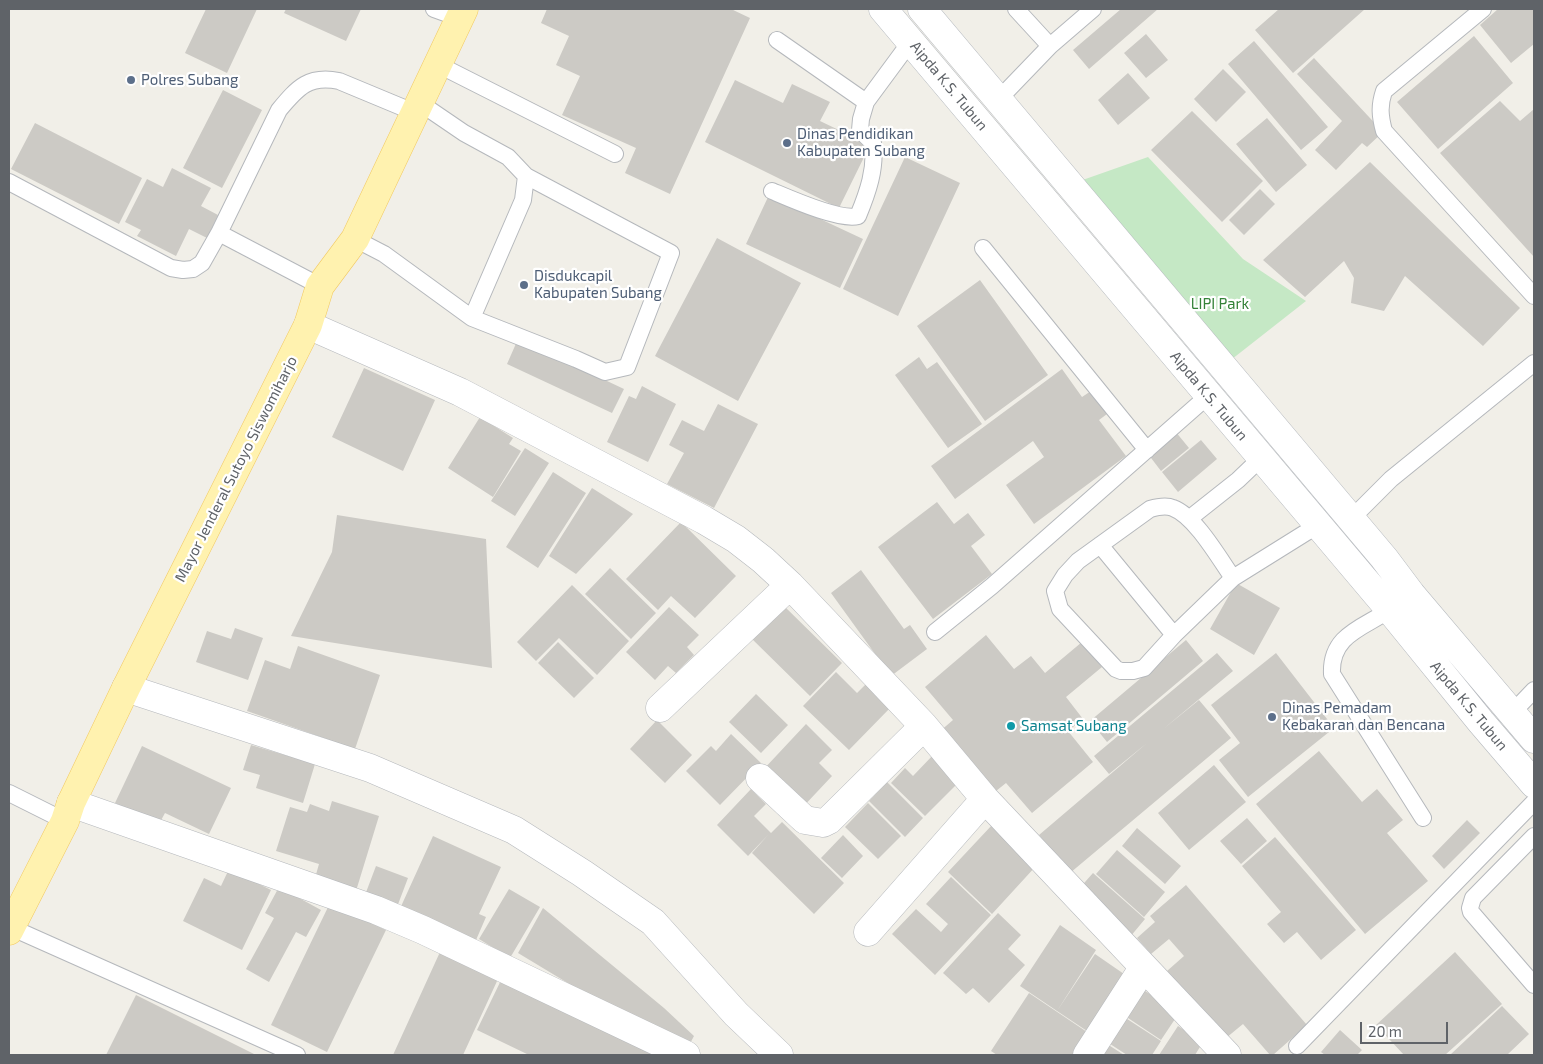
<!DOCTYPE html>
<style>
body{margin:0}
#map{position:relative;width:1543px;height:1064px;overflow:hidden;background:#f1efe8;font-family:"Exo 2",sans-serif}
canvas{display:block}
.frame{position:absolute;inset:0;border:10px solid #5f6368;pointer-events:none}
.scale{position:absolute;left:1360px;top:1022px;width:88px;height:22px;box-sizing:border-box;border:2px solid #5f6368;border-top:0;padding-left:6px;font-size:15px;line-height:18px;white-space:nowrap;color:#5f6368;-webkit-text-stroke:4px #fff;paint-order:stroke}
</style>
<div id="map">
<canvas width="1543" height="1064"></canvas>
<div class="frame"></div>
<div class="scale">20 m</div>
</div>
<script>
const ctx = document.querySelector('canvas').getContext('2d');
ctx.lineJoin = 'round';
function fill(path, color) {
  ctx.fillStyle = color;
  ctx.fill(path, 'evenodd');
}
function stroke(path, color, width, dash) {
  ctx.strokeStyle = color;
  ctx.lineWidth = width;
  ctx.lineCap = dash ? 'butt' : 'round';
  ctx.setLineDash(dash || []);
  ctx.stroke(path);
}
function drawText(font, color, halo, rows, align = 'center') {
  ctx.font = font + ' "Exo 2",sans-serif';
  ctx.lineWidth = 4.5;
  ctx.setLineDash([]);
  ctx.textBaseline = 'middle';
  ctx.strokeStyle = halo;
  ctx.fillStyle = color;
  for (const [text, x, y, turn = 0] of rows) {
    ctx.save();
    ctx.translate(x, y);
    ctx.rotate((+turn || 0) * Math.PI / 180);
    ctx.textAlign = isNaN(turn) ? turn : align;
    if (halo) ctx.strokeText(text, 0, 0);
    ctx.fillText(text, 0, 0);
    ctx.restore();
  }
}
fill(new Path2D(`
 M 1148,157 L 1243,259 L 1306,301 L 1213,374 L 1057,189 Z`), '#c5e8c5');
fill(new Path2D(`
 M 206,9 L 257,9 L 227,73 L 185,53 Z
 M 286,9 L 361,9 L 346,41 L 284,13 Z
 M 547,9 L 731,9 L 750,18 L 670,194 L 625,173 L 636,148 L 562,115 L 580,76 L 556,65 L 569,36 L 541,23 Z
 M 1121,9 L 1158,9 L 1089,69 L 1073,50 Z
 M 1279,9 L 1365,9 L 1293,73 L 1255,30 Z
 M 1498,9 L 1534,9 L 1534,44 L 1511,63 L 1480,25 Z
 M 1146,34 L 1168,60 L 1146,78 L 1124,53 Z
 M 1474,36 L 1513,83 L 1438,149 L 1397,102 Z
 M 1254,41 L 1328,127 L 1301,150 L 1228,64 Z
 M 1314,58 L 1383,132 L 1367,147 L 1362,143 L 1336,170 L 1315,150 L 1342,121 L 1297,74 Z
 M 1223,69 L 1246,92 L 1216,122 L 1194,99 Z
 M 1128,73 L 1150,98 L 1118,125 L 1098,100 Z
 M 735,80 L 783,103 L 792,84 L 830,102 L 820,121 L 870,145 L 839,208 L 705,142 Z
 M 223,90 L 262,110 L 222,188 L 183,168 Z
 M 1500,101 L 1520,121 L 1534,109 L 1534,257 L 1440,153 Z
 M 1192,111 L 1263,181 L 1222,222 L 1151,150 Z
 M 1267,118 L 1307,165 L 1276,192 L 1236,144 Z
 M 35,123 L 142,178 L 119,224 L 11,169 Z
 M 905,157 L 960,183 L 898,316 L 843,289 Z
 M 1370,162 L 1520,308 L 1483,346 L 1405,276 L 1384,311 L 1351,303 L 1354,278 L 1344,261 L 1305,297 L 1263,260 Z
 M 172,168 L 211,188 L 201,206 L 218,215 L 207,238 L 189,229 L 176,256 L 137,236 L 141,230 L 125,222 L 147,179 L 163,187 Z
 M 1260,189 L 1275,204 L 1244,235 L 1229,220 Z
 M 769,195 L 863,239 L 840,288 L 746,244 Z
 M 717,238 L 801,283 L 738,401 L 655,356 Z
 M 980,280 L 1048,375 L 985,421 L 917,326 Z
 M 518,339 L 624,389 L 612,413 L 507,364 Z
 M 919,357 L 927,369 L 937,362 L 982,424 L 948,448 L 895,375 Z
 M 364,368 L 435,400 L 403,471 L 332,437 Z
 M 1062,369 L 1082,397 L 1091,391 L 1107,414 L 1099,420 L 1126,456 L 1034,524 L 1006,485 L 1044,457 L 1033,441 L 955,499 L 931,466 Z
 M 642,386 L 676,404 L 648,462 L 607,442 L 629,396 L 636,399 Z
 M 718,404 L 758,424 L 714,508 L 667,484 L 684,453 L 669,445 L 682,420 L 704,431 Z
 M 480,417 L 513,438 L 509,444 L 521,451 L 493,497 L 448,468 Z
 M 1175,431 L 1189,448 L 1161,471 L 1148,454 Z
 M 1201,440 L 1217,459 L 1178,492 L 1162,472 Z
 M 525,448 L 549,463 L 515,516 L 491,501 Z
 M 553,472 L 586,493 L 538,568 L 506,547 Z
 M 592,488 L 633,514 L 576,574 L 549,556 Z
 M 937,502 L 954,524 L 968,513 L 985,535 L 971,546 L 992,574 L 933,619 L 878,547 Z
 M 337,515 L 486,539 L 492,668 L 291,636 L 332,552 Z
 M 681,522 L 736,576 L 695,618 L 671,596 L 658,610 L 626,579 Z
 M 610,568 L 656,613 L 631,639 L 585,594 Z
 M 861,570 L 904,629 L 910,625 L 927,649 L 891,676 L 831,593 Z
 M 1236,583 L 1280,608 L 1254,655 L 1210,629 Z
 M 572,585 L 629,641 L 597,675 L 559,638 L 536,661 L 517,642 Z
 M 782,604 L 842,663 L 810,696 L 750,637 Z
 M 669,607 L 699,635 L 687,647 L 694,655 L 676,673 L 668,666 L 655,680 L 626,652 Z
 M 235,628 L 263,638 L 248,680 L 196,662 L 207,631 L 231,639 Z
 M 986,635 L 1014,669 L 1031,656 L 1045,673 L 1082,642 L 1102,667 L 1066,697 L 1083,719 L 1068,731 L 1093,762 L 1032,813 L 1006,783 L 991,795 L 939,732 L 953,720 L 925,687 Z
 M 1186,640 L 1203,661 L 1107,742 L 1090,721 Z
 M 558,642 L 594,678 L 574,698 L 538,663 Z
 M 298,646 L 380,675 L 355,749 L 247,711 L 265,660 L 290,669 Z
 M 1217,653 L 1233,671 L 1162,730 L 1199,700 L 1231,738 L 1070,873 L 1039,835 L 1147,743 L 1109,774 L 1094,756 Z
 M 1276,653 L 1334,728 L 1248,797 L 1219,760 L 1240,743 L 1211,705 Z
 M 836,672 L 857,693 L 867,683 L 891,707 L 849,750 L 803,706 Z
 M 756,694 L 788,725 L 761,753 L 729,722 Z
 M 657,720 L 692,755 L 665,783 L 630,749 Z
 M 806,724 L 832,750 L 819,763 L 832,776 L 801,809 L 762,771 Z
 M 731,734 L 761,763 L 720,805 L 686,771 L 711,746 L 716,751 Z
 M 251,745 L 315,764 L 303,803 L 256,788 L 260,775 L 243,770 Z
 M 142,746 L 231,788 L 209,834 L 165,813 L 159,824 L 115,803 Z
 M 1319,751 L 1362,802 L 1377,789 L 1403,820 L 1387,833 L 1428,881 L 1365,934 L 1256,804 Z
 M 934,754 L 961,780 L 925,816 L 891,783 L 905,768 L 913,776 Z
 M 1214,765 L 1246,802 L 1189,850 L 1158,813 Z
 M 887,782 L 923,818 L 905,837 L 869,801 Z
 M 751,789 L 766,804 L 754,816 L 771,833 L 782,822 L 844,883 L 814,914 L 752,853 L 768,835 L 748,856 L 717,825 Z
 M 332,801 L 379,816 L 356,891 L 315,878 L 319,864 L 276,851 L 290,807 L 307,812 L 310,804 L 329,811 Z
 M 868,803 L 901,836 L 878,859 L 845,827 Z
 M 1247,818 L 1267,841 L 1241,864 L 1220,841 Z
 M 1467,820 L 1480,833 L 1444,869 L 1432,856 Z
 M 992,825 L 1036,866 L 992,914 L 948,872 Z
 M 1137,828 L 1181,866 L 1165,884 L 1122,846 Z
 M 843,835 L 863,856 L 842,878 L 821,858 Z
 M 433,836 L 501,867 L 479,914 L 486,917 L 473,947 L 398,913 Z
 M 1275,837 L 1356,930 L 1321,960 L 1297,932 L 1284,943 L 1267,924 L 1281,912 L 1242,866 Z
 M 1117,850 L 1165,892 L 1144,917 L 1096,874 Z
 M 376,866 L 408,878 L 397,907 L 365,895 Z
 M 229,869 L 271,890 L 242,950 L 183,921 L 204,878 L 221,886 Z
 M 1093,873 L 1145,919 L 1130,937 L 1077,891 Z
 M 951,877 L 991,915 L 935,975 L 892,934 L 916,909 L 941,932 L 948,924 L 926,904 Z
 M 1186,885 L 1307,1025 L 1273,1055 L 1270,1055 L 1243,1024 L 1226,1038 L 1167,971 L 1184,956 L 1169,939 L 1151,954 L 1137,938 L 1155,922 L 1150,916 Z
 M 279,887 L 321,910 L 306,937 L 296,932 L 269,982 L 246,969 L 274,918 L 265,913 Z
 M 509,889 L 540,907 L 510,958 L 479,939 Z
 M 330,903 L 386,930 L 327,1052 L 271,1025 Z
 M 543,908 L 664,1008 L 694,1036 L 686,1051 L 649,1032 L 518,953 Z
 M 998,913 L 1021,935 L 1008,949 L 1025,965 L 989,1003 L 973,988 L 966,994 L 943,973 Z
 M 1060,925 L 1096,950 L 1057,1011 L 1020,986 Z
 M 440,952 L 498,979 L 463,1055 L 393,1055 Z
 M 1455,952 L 1502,1004 L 1445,1055 L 1404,1055 L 1376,1025 Z
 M 1095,954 L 1124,974 L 1087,1031 L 1057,1011 Z
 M 504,974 L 667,1055 L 529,1055 L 477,1030 Z
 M 1139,987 L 1179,1013 L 1161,1040 L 1122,1014 Z
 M 1029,993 L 1087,1032 L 1072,1055 L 997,1055 L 991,1051 Z
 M 136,995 L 256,1055 L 106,1055 Z
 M 1502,1006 L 1529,1034 L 1508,1054 L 1510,1055 L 1450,1055 Z
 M 1121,1015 L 1161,1041 L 1152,1055 L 1127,1055 L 1104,1040 Z
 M 1178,1026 L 1203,1042 L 1195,1055 L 1159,1055 Z
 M 1340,1030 L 1362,1050 L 1357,1055 L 1325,1055 L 1321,1052 Z
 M 1104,1042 L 1124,1055 L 1095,1055 Z`), '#cccac5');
const lane = new Path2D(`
 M 434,9 L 459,18
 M 1016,9 L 1050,46
 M 1483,9 L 1384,91 C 1379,106 1380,116 1384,131 L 1534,296
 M 777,40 L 866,102
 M 437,64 L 615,154
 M 998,100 L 1050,46 L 1093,9
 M 420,103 L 464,133 L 508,157 L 526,176 L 523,200 L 472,318
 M 9,182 L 171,268 L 183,270 L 193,269 L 202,263 L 219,233 L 279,110 C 298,87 309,75 339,81 L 416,113
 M 772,191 C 791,199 840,221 858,216 C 868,192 876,169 873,143 L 860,130 L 861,119 L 866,102 L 911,41
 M 219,233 L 320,286
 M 355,239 L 384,254 L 472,318 L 576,359 L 605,372 L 627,367 L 671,253 L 526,176
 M 983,248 L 1147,450
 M 1190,518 L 1238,480 L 1261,458
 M 1351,519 L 1391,479 L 1534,363
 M 1100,545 L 1174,635
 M 1233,578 C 1219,558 1195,516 1173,508 C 1166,505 1157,507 1150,509 L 1078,561 L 1065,575 L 1055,591 L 1060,609 L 1116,669 L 1121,671 L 1133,671 L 1144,668 L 1174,635 L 1233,578 L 1318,525
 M 1395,606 C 1368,627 1330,632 1332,674 L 1423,818
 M 935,632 L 992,586 L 1209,395
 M 1512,713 L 1534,690
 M 9,793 L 65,821
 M 1534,836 L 1473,898 L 1470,908 L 1471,912 L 1534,985
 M 10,927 L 297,1055
 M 1297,1046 L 1534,802`);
const street = new Path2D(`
 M 308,325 L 460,392 L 704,520 L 736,539 L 763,560 L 790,585 L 924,726 L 985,799 L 1227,1055
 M 126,688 L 370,768 L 514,830 L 582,873 L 653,922 L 736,1014 L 779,1055
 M 660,708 L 790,585
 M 760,778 L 805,820 L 823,823 L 829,820 L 924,726
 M 71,803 L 376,910 L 423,930 L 686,1055
 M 868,932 L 985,799
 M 1087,1055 L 1143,968`);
const secondary = new Path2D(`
 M 883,9 L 1390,610 L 1481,722 L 1534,784
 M 922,9 L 1384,558 L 1411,594 L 1534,739`);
const primary = new Path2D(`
 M 9,931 L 65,821 L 71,803 L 126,688 L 308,325 L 320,286 L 355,239 L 464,9`);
stroke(lane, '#b5b8bc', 18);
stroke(street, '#b5b8bc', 29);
stroke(secondary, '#b6babf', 29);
stroke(primary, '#f2c960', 29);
stroke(lane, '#fff', 16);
stroke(street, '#fff', 28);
stroke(secondary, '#fff', 28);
stroke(primary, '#fff2af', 28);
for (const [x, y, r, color] of [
 [131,80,5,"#5c6f8a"],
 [787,143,5,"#5c6f8a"],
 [524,285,5,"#5c6f8a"],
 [1272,717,5,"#5c6f8a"],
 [1011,726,5,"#0f9aa8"]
]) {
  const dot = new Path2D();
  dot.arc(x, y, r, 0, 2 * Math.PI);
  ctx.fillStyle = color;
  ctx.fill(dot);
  stroke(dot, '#fff', 2);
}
drawText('15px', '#4e5e75', '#fff', [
 ["Polres Subang",141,80],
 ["Dinas Pendidikan",797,134],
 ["Kabupaten Subang",797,151],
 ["Disdukcapil",534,276],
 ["Kabupaten Subang",534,293],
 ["Dinas Pemadam",1282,708],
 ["Kebakaran dan Bencana",1282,725]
], 'left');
drawText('15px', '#5f6368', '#fff', [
 ["Aipda K.S. Tubun",949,86,50],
 ["Aipda K.S. Tubun",1209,396,50],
 ["Mayor Jenderal Sutoyo Siswomiharjo",236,469,-63],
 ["Aipda K.S. Tubun",1469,706,50]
]);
drawText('15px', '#348238', '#fff', [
 ["LIPI Park",1220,304]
]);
drawText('15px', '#0d838f', '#fff', [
 ["Samsat Subang",1021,726]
], 'left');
</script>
